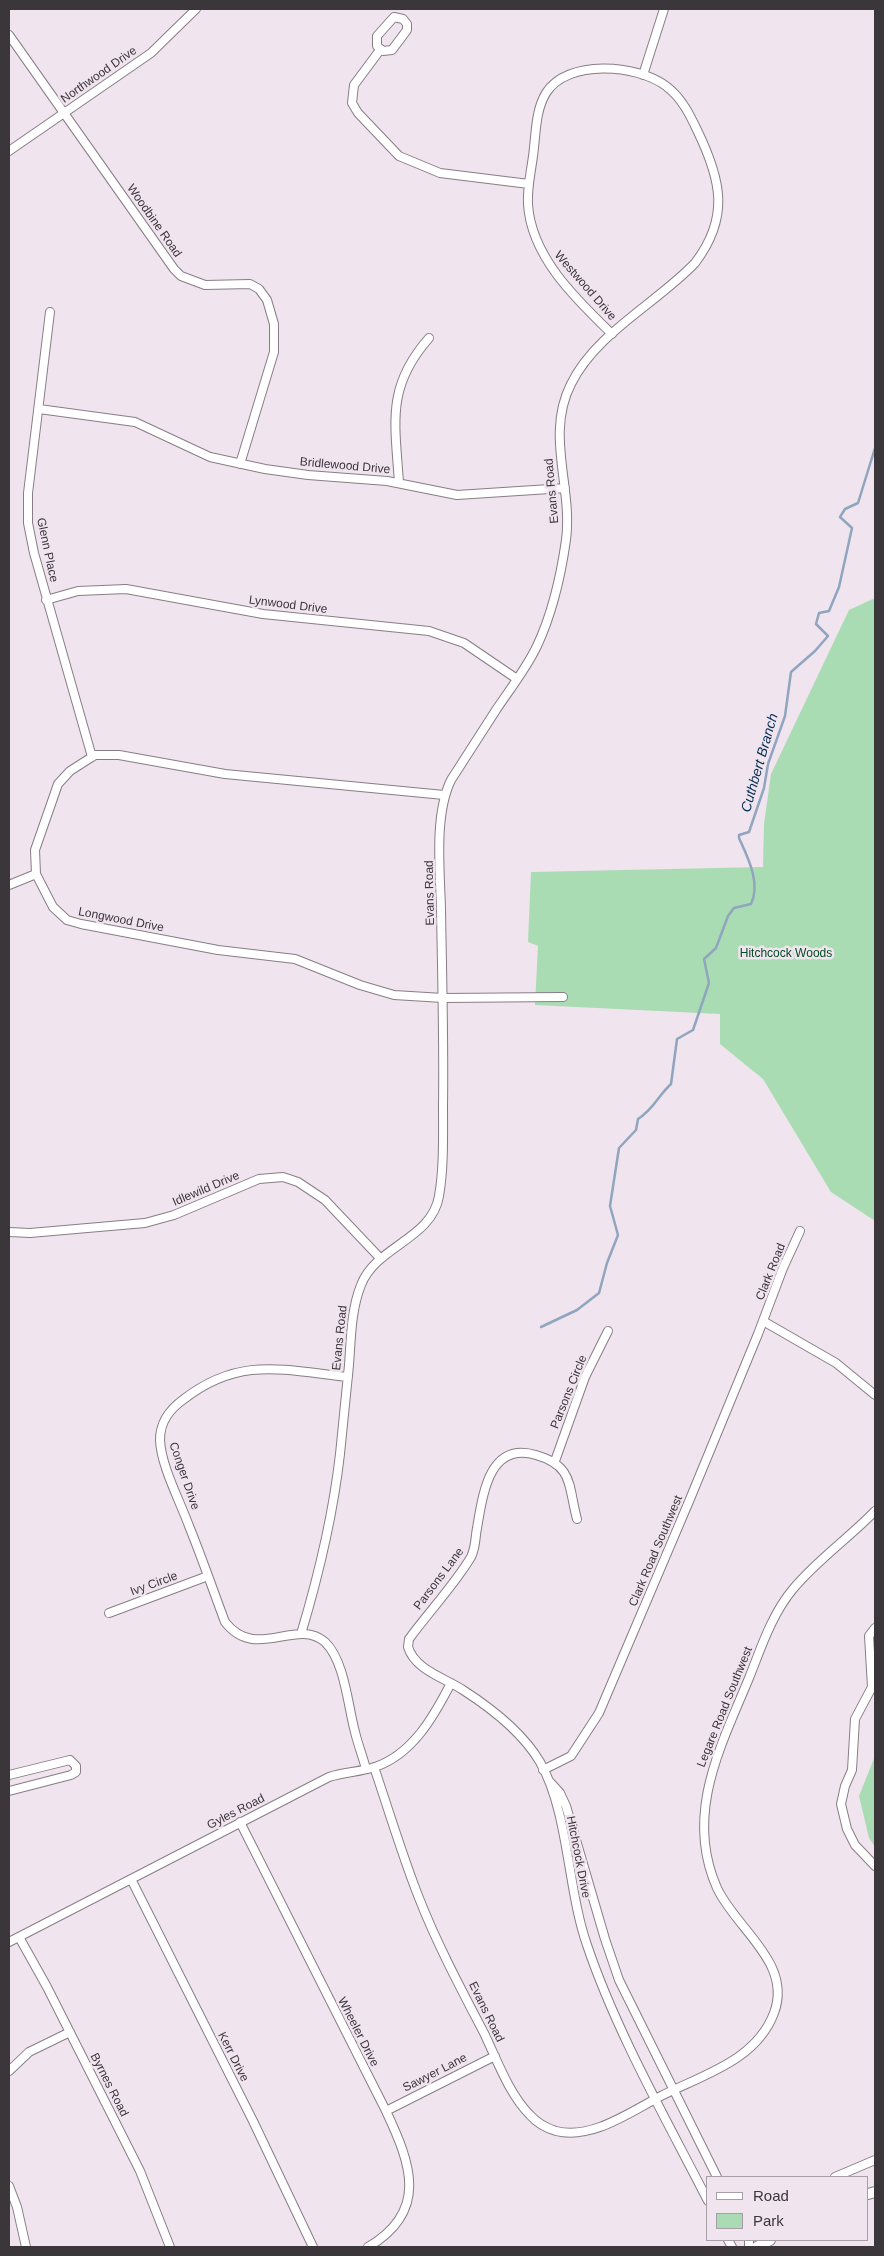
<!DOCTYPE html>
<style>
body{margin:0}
#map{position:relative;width:884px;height:2256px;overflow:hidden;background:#f0e4ef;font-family:Helvetica,sans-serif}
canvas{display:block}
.frame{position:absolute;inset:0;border:10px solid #3b363a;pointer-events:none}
.legend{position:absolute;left:706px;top:2176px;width:162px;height:65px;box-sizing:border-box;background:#f0e4ef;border:1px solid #a89ea7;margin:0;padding:6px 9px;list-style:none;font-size:15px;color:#3b363a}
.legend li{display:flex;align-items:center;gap:10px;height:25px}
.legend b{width:25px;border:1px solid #a89ea7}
</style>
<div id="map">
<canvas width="884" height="2256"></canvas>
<div class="frame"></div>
<ul class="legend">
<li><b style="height:6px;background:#fff"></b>Road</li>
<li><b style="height:14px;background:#aadcb3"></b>Park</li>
</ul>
</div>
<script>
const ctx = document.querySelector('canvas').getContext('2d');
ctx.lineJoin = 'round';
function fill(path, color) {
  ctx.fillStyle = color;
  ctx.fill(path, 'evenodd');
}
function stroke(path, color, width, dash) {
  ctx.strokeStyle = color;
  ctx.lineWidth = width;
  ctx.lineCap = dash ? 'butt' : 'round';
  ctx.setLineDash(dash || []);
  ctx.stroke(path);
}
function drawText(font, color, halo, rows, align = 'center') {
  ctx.font = font + ' Helvetica,sans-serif';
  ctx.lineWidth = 5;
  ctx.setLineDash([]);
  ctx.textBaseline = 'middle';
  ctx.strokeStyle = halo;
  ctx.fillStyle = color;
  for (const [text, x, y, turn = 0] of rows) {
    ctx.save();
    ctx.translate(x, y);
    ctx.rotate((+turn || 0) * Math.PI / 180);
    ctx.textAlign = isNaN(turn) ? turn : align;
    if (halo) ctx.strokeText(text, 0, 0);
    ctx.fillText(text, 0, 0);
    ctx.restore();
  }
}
fill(new Path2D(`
 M 875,598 L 875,1221 L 831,1192 L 763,1079 L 720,1044 L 720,1014 L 535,1005 L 538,946 L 528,942 L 531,872 L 763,867 L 764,824 L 771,774 L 849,610 Z
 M 875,1756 L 875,1847 L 869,1838 L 859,1796 Z`), '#aadcb3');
stroke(new Path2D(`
 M 541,1327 L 577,1310 L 599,1293 L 607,1263 L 618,1235 L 610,1206 L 619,1148 L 636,1130 L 638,1119 C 654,1109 657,1097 671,1084 L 677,1039 L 693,1030 L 709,983 L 704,959 L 716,948 L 728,916 L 734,908 L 751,904 C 761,883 748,858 739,838 L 739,835 L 749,832 L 764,788 L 768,764 L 785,716 L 791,672 L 815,651 L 828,636 L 816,624 L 819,613 L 829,611 L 839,587 L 852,528 L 840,517 L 845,509 L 858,503 L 875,448`), '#90a5be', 2.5);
const street = new Path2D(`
 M 394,17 L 403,19 L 407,24 L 407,30 L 392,50 L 383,51 L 377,46 L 377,36 Z
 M 9,35 L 174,269 L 181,276 L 205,285 L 250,284 L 259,289 L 267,300 L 274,324 L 274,352 L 240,464
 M 380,50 L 354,85 L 352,103 L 358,113 L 399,156 L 440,173 L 529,184
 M 643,75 L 664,9
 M 9,151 L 151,53 L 196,9
 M 50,312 L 28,493 L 28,523 L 34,553 L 92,757
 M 39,409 L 135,422 L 210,457 L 265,469 L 308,475 L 387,481 L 457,495 L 565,488
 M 399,483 C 395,422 386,387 429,338
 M 46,600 L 78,591 L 126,589 L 263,614 L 429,631 L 464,643 L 517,679
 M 444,795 L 225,774 L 119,755 L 95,755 L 70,771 L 58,784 L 35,850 L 36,874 L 53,907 L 67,920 L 81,924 L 218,950 L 295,959 L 360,985 L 394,995 L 443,998 L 563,997
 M 9,885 L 36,874
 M 9,1232 L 30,1233 L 145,1223 L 174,1215 L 259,1179 L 283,1177 L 298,1182 L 325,1200 L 380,1258
 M 763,1321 L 836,1363 L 875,1395
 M 348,1377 C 283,1370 240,1356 184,1399 C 170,1409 160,1421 160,1440 C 161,1466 180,1501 189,1526 C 202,1558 213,1590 225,1622 C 256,1662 296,1617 325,1642 C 345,1661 348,1707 355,1732 C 358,1745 363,1757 366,1769
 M 555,1461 L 585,1377 L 608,1331
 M 577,1519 C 568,1486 574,1466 536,1455 C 489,1441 483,1494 477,1528 C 475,1538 476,1547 471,1557 C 455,1584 428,1613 409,1639 L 408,1647 C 415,1670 445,1678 463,1690 C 491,1708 523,1733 540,1762 C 569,1813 567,1888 587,1945 C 616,2031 666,2119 708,2201
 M 109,1613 L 208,1576
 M 875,1628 L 869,1636 L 872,1687 L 855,1719 L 852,1770 L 845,1786 L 841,1804 L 847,1829 L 855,1845 L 875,1866
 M 301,1634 C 319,1574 333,1516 340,1454 C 343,1424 346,1394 349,1365 C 351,1338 351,1310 361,1285 C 376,1246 432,1239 439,1196 C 444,1167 443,1136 443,1106 C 444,1040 442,975 441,909 C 440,870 434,815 451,780 C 466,757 481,733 496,710 C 510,689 526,669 537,646 C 552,614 561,575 566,540 C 573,487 545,435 571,384 C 596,333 657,303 695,263 C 730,217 721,180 698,132 C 690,115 682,98 666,86 C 637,64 567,59 546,93 C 535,111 536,135 533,156 C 531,172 527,188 528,204 C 531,257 577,300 612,334
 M 374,1767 C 389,1811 402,1855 419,1898 C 437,1944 461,1989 484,2033 C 497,2060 509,2094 530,2115 C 537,2123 546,2128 556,2131 C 592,2140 630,2112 661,2096 C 702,2075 756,2061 774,2013 C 793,1963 736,1929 717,1888 C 684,1814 721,1746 749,1678 C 761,1648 772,1614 793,1589 C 817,1560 849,1538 875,1511
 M 543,1770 L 571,1756 L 599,1713 L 690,1499 L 758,1334 L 783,1268 L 800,1231
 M 9,1775 L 70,1760 L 76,1766 L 76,1772 L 71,1775 L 9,1791
 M 549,1781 L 560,1793 L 566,1806 L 605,1939 L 619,1980 L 717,2177
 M 240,1822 L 386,2111 C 411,2164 429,2211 368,2247
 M 131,1879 L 253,2121 L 313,2247
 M 19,1937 L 47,1987 L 140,2171 L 170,2247
 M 9,1942 L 329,1777 C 344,1772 360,1772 375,1767 C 413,1754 434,1716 451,1683
 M 9,2071 L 29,2052 L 70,2032
 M 386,2111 L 495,2056
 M 835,2177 L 875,2160
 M 9,2186 L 17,2207 L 26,2247
 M 728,2240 L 732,2247
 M 749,2247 L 749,2240`);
const secondary = new Path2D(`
 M 868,2194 L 875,2192
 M 757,2247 L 770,2240`);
stroke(street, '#887d87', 10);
stroke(secondary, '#887d87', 12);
stroke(street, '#fff', 8);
stroke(secondary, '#fff', 10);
drawText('12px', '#3b363a', '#f0e4ef', [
 ["Northwood Drive",99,75,-35],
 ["Woodbine Road",154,221,55],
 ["Westwood Drive",585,286,49],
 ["Bridlewood Drive",345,466,5],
 ["Evans Road",552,491,-95],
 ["Glenn Place",47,550,78],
 ["Lynwood Drive",288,605,7],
 ["Evans Road",430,893,-91],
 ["Longwood Drive",121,920,11],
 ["Idlewild Drive",206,1189,-23],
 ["Clark Road",771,1272,-68],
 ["Evans Road",340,1338,-84],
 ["Parsons Circle",569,1392,-68],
 ["Conger Drive",184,1476,71],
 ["Clark Road Southwest",656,1551,-67],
 ["Parsons Lane",439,1579,-53],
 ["Ivy Circle",154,1584,-20],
 ["Legare Road Southwest",725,1707,-68],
 ["Gyles Road",236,1812,-27],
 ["Hitchcock Drive",578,1857,79],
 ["Evans Road",486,2012,64],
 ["Wheeler Drive",358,2032,63],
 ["Kerr Drive",233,2057,63],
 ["Sawyer Lane",435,2073,-27],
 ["Byrnes Road",109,2085,63]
]);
drawText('12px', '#004e20', '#f0e4ef', [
 ["Hitchcock Woods",786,954]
]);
drawText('italic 14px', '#093255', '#f0e4ef', [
 ["Cuthbert Branch",760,763,-74]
]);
</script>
